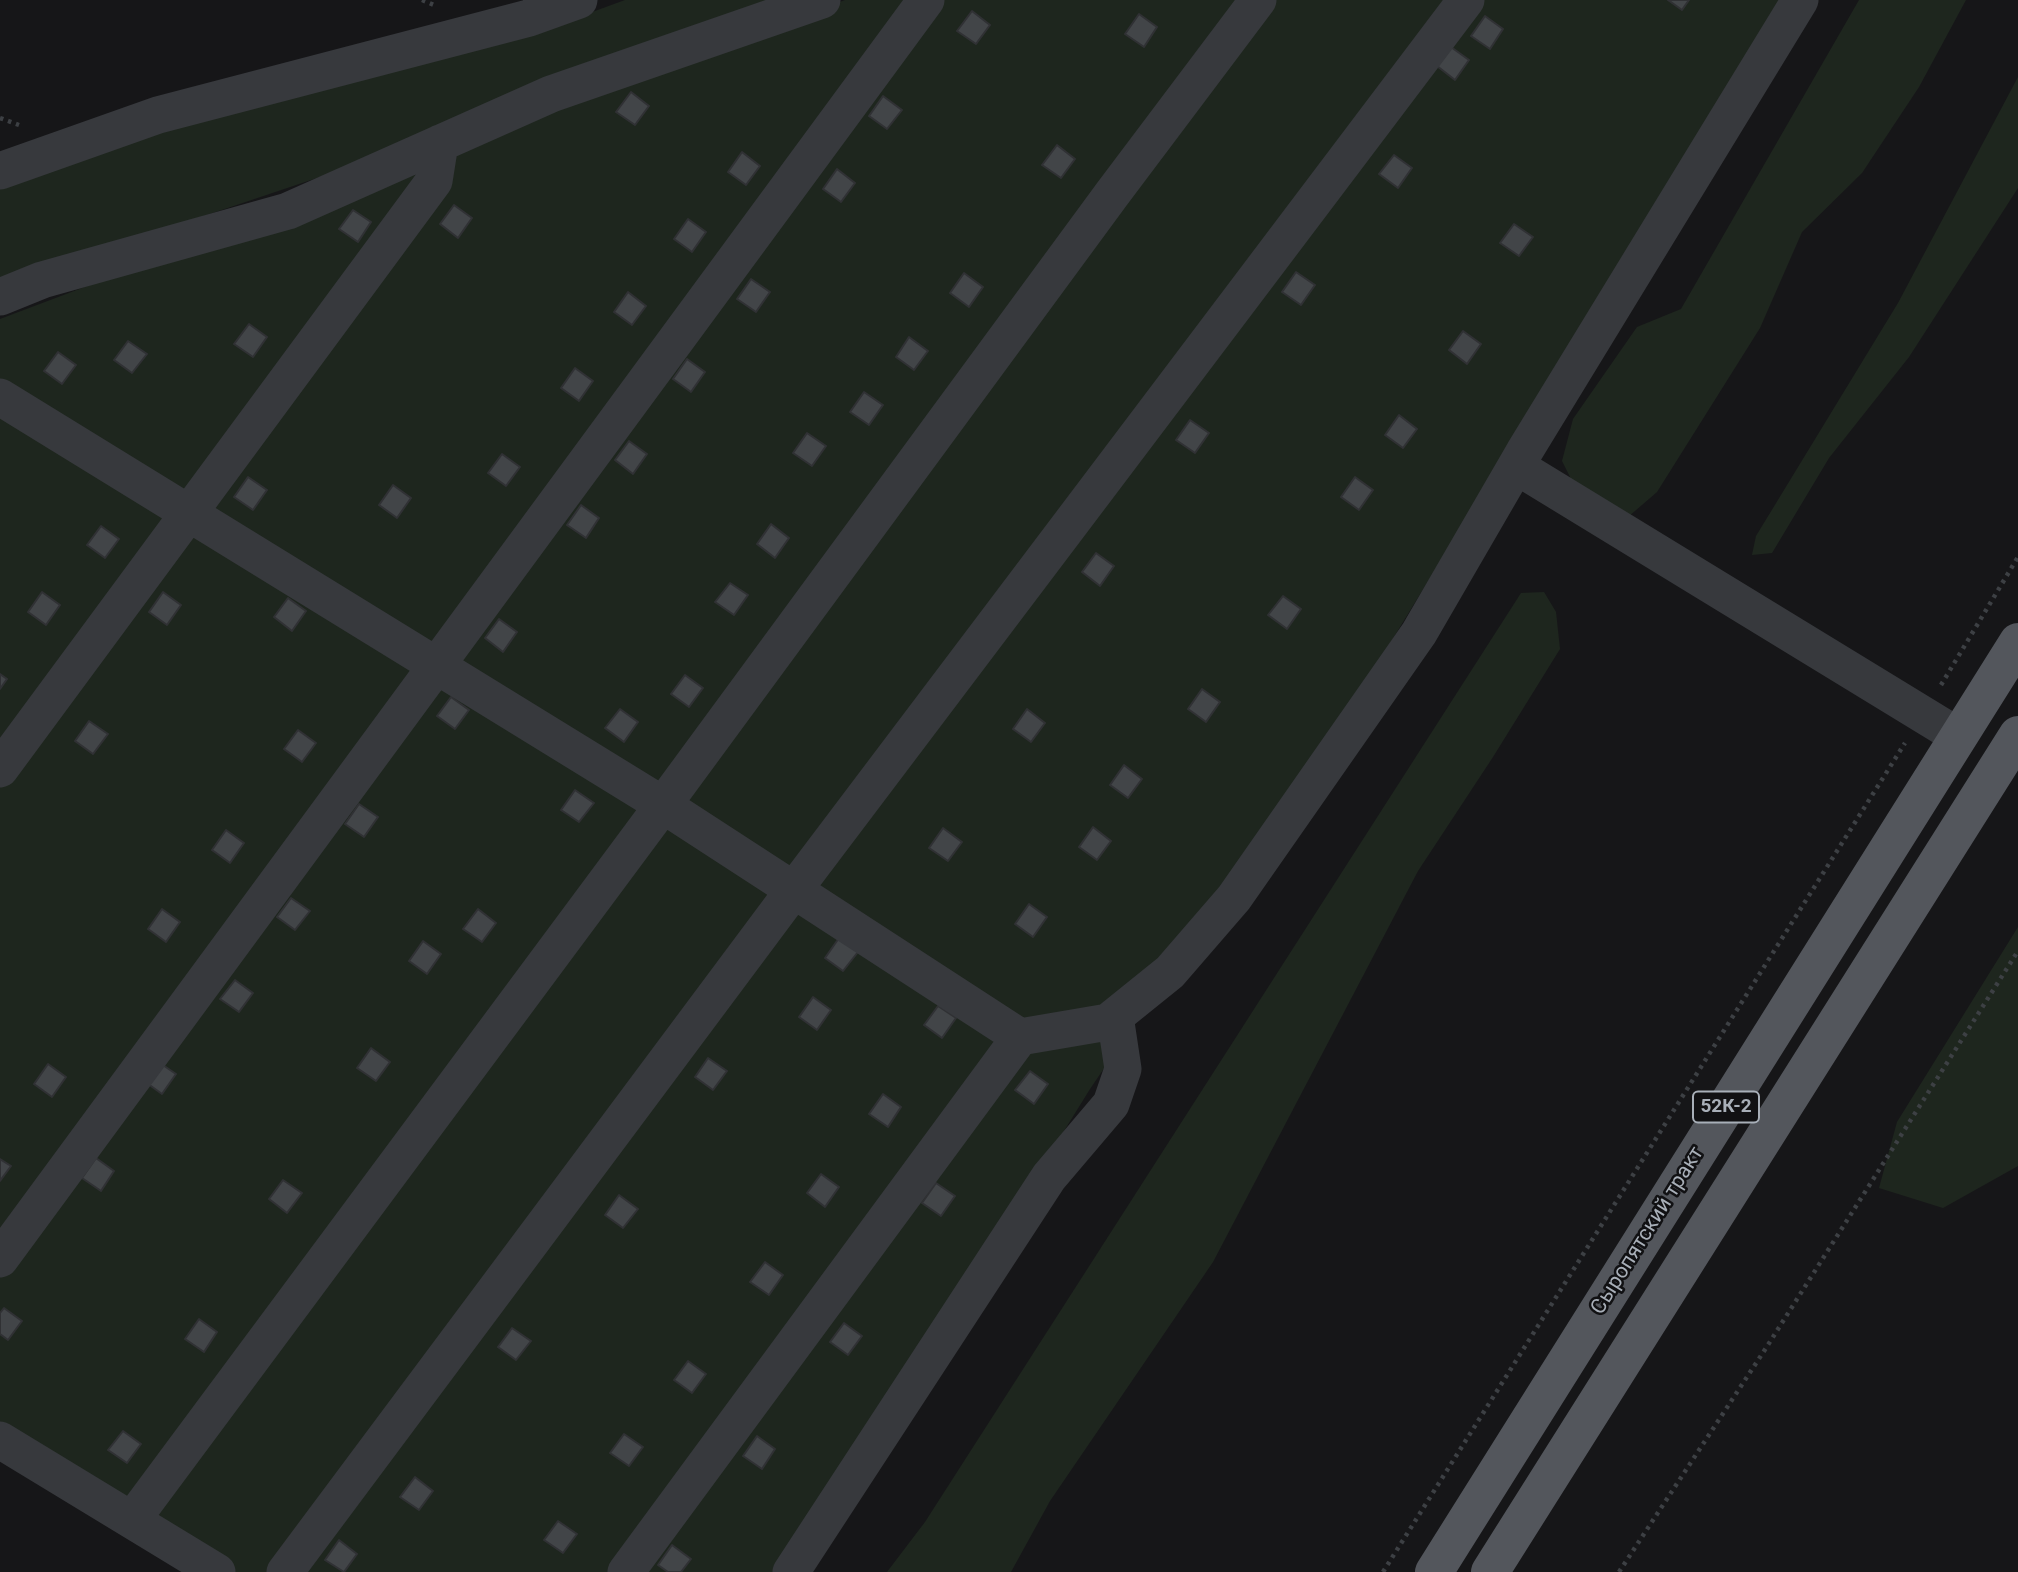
<!DOCTYPE html>
<meta charset="utf-8">
<style>
body{margin:0}
canvas{display:block;background:#161618}
</style>
<canvas width="2018" height="1572"></canvas>
<script>
const ctx = document.querySelector('canvas').getContext('2d');
ctx.lineJoin = 'round';
function fill(path, color) {
  ctx.fillStyle = color;
  ctx.fill(path, 'evenodd');
}
function stroke(path, color, width, dash) {
  ctx.strokeStyle = color;
  ctx.lineWidth = width;
  ctx.lineCap = dash ? 'butt' : 'round';
  ctx.setLineDash(dash || []);
  ctx.stroke(path);
}
function drawText(font, color, halo, rows, align = 'center') {
  ctx.font = font + ' Roboto,sans-serif';
  ctx.lineWidth = 5;
  ctx.setLineDash([]);
  ctx.textBaseline = 'middle';
  ctx.strokeStyle = halo;
  ctx.fillStyle = color;
  for (const [text, x, y, turn = 0] of rows) {
    ctx.save();
    ctx.translate(x, y);
    ctx.rotate((+turn || 0) * Math.PI / 180);
    ctx.textAlign = isNaN(turn) ? turn : align;
    if (halo) ctx.strokeText(text, 0, 0);
    ctx.fillText(text, 0, 0);
    ctx.restore();
  }
}
fill(new Path2D(`
 M 625,0 L 806,0 L 439,137 L 46,269 L 0,287 L 0,187 L 164,128 L 565,22 Z
 M 845,0 L 1784,0 L 1373,671 L 1090,1089 L 901,1394 L 779,1572 L 233,1572 L 0,1427 L 0,319 Z
 M 1859,0 L 1966,0 L 1919,87 L 1862,173 L 1802,232 L 1760,328 L 1657,492 L 1628,517 L 1574,485 L 1562,461 L 1573,419 L 1637,327 L 1681,309 Z
 M 2018,77 L 2018,188 L 1909,357 L 1829,458 L 1772,553 L 1752,555 L 1756,536 L 1898,303 Z
 M 1544,592 L 1556,612 L 1560,649 L 1493,757 L 1418,871 L 1213,1262 L 1050,1501 L 1011,1572 L 887,1572 L 925,1522 L 1521,593 Z
 M 2018,927 L 2018,1166 L 1943,1208 L 1879,1188 L 1897,1122 Z`), '#1e261e');
const building = new Path2D(`
 M 1668,0 L 1689,0 L 1682,10 Z
 M 972,11 L 990,25 L 976,44 L 957,31 Z
 M 1139,14 L 1157,27 L 1144,47 L 1125,34 Z
 M 1485,16 L 1503,29 L 1490,49 L 1471,36 Z
 M 1451,47 L 1469,60 L 1455,80 L 1437,66 Z
 M 631,92 L 649,106 L 635,125 L 616,112 Z
 M 883,96 L 902,110 L 887,129 L 869,116 Z
 M 1057,145 L 1075,159 L 1061,178 L 1042,165 Z
 M 742,152 L 760,166 L 746,185 L 728,172 Z
 M 1394,155 L 1412,168 L 1398,188 L 1379,174 Z
 M 837,169 L 855,183 L 841,202 L 823,189 Z
 M 454,205 L 472,218 L 458,238 L 440,224 Z
 M 353,210 L 371,222 L 358,242 L 339,229 Z
 M 688,219 L 706,232 L 692,252 L 674,239 Z
 M 1514,224 L 1533,237 L 1519,256 L 1500,243 Z
 M 1296,272 L 1315,285 L 1301,305 L 1282,292 Z
 M 964,273 L 983,287 L 969,307 L 950,293 Z
 M 751,279 L 770,292 L 756,312 L 737,299 Z
 M 628,292 L 646,306 L 632,325 L 614,312 Z
 M 249,324 L 267,337 L 253,357 L 234,344 Z
 M 1463,331 L 1481,344 L 1467,364 L 1449,350 Z
 M 909,337 L 928,351 L 914,370 L 896,357 Z
 M 128,341 L 147,354 L 132,373 L 114,360 Z
 M 58,352 L 76,365 L 62,384 L 44,371 Z
 M 687,359 L 705,372 L 691,392 L 673,379 Z
 M 575,368 L 593,381 L 579,401 L 561,388 Z
 M 864,392 L 883,405 L 869,425 L 850,412 Z
 M 1399,415 L 1417,429 L 1403,448 L 1385,435 Z
 M 1190,420 L 1209,433 L 1195,453 L 1176,440 Z
 M 807,433 L 826,446 L 812,466 L 793,453 Z
 M 629,441 L 647,454 L 633,474 L 615,460 Z
 M 502,454 L 520,467 L 506,486 L 488,473 Z
 M 248,477 L 267,490 L 253,510 L 234,497 Z
 M 1355,477 L 1373,490 L 1359,510 L 1341,497 Z
 M 393,485 L 411,498 L 397,518 L 379,505 Z
 M 581,505 L 599,518 L 586,538 L 567,525 Z
 M 771,524 L 789,538 L 775,558 L 757,544 Z
 M 101,526 L 119,539 L 105,558 L 87,545 Z
 M 1096,553 L 1114,566 L 1100,586 L 1082,572 Z
 M 730,583 L 748,595 L 734,615 L 715,602 Z
 M 42,592 L 60,605 L 46,625 L 28,612 Z
 M 163,592 L 181,605 L 167,625 L 149,612 Z
 M 1283,596 L 1301,609 L 1287,629 L 1268,615 Z
 M 288,598 L 306,611 L 292,631 L 274,617 Z
 M 499,619 L 517,632 L 503,652 L 485,638 Z
 M 0,674 L 7,679 L 0,689 Z
 M 685,675 L 703,688 L 689,707 L 671,694 Z
 M 1202,689 L 1220,702 L 1206,722 L 1188,709 Z
 M 451,697 L 469,710 L 455,729 L 437,716 Z
 M 620,709 L 638,722 L 624,742 L 605,728 Z
 M 1027,709 L 1045,723 L 1031,742 L 1013,729 Z
 M 89,721 L 108,734 L 93,754 L 75,741 Z
 M 298,730 L 316,743 L 302,762 L 284,749 Z
 M 1124,765 L 1142,779 L 1128,798 L 1110,785 Z
 M 575,790 L 594,803 L 579,822 L 561,810 Z
 M 359,804 L 378,817 L 364,837 L 345,824 Z
 M 1093,827 L 1111,841 L 1097,860 L 1079,847 Z
 M 943,828 L 962,842 L 948,861 L 929,848 Z
 M 226,830 L 244,843 L 230,863 L 212,850 Z
 M 291,898 L 310,911 L 295,930 L 277,917 Z
 M 1029,904 L 1047,917 L 1033,937 L 1015,924 Z
 M 162,909 L 180,922 L 166,942 L 148,929 Z
 M 478,909 L 496,923 L 482,942 L 463,929 Z
 M 839,938 L 858,952 L 843,971 L 825,958 Z
 M 423,941 L 441,954 L 427,974 L 409,961 Z
 M 235,980 L 253,993 L 239,1012 L 220,999 Z
 M 813,997 L 831,1010 L 817,1030 L 799,1017 Z
 M 938,1006 L 956,1018 L 942,1038 L 924,1025 Z
 M 371,1048 L 390,1062 L 376,1081 L 357,1068 Z
 M 708,1058 L 727,1071 L 713,1090 L 695,1077 Z
 M 157,1061 L 176,1074 L 162,1094 L 144,1081 Z
 M 48,1064 L 66,1077 L 52,1097 L 34,1084 Z
 M 1030,1071 L 1048,1084 L 1034,1104 L 1015,1090 Z
 M 883,1094 L 901,1107 L 888,1127 L 869,1114 Z
 M 96,1158 L 114,1171 L 101,1191 L 82,1178 Z
 M 0,1159 L 11,1166 L 0,1181 Z
 M 821,1174 L 839,1187 L 825,1207 L 807,1193 Z
 M 283,1180 L 302,1193 L 287,1213 L 269,1199 Z
 M 936,1183 L 955,1196 L 941,1216 L 922,1203 Z
 M 619,1195 L 638,1209 L 623,1228 L 605,1215 Z
 M 765,1262 L 783,1275 L 769,1295 L 750,1282 Z
 M 4,1308 L 22,1321 L 8,1340 L 0,1334 L 0,1313 Z
 M 199,1319 L 217,1332 L 204,1352 L 185,1339 Z
 M 844,1323 L 862,1336 L 848,1355 L 830,1342 Z
 M 512,1328 L 531,1341 L 516,1360 L 498,1347 Z
 M 688,1361 L 706,1374 L 692,1393 L 674,1380 Z
 M 123,1431 L 141,1444 L 127,1463 L 108,1450 Z
 M 624,1434 L 643,1447 L 629,1466 L 610,1453 Z
 M 757,1436 L 775,1449 L 762,1469 L 743,1456 Z
 M 415,1477 L 433,1491 L 419,1510 L 400,1497 Z
 M 558,1521 L 577,1534 L 563,1553 L 544,1540 Z
 M 339,1540 L 357,1554 L 344,1572 L 325,1560 Z
 M 672,1545 L 691,1559 L 681,1572 L 668,1572 L 658,1565 Z`);
fill(building, '#424548');
stroke(building, '#303134', 2);
stroke(new Path2D(`
 M 422,0 L 434,5
 M 0,118 L 19,125
 M 1941,685 L 2018,557
 M 1383,1572 L 1905,743
 M 1619,1572 L 1766,1348 L 2018,951`), '#3d4044', 4.5, [3.5, 5]);
stroke(new Path2D(`
 M 0,171 L 158,115 L 529,18 L 579,0
 M 0,297 L 42,280 L 288,211 L 551,94 L 822,0
 M 0,397 L 663,805 L 1020,1037
 M 1516,466 L 1958,736
 M 0,769 L 434,181 L 440,143
 M 0,1259 L 926,0
 M 0,1440 L 217,1572
 M 132,1520 L 663,805 L 1112,194 L 1258,0
 M 285,1572 L 793,891 L 1466,0
 M 626,1572 L 1020,1037 L 1108,1022 L 1170,972 L 1234,898 L 1419,633 L 1524,452 L 1800,0
 M 791,1572 L 1049,1177 L 1111,1104 L 1123,1069 L 1115,1016`), '#37393d', 37);
stroke(new Path2D(`
 M 1434,1572 L 2018,642
 M 1490,1572 L 2018,735`), '#53565c', 38);
for (const [x, y, w] of [
 [1726,1107,66]
]) {
  const box = new Path2D();
  box.roundRect(x - w / 2, y - 15.5, w, 31, 5);
  ctx.fillStyle = '#111113';
  ctx.fill(box);
  stroke(box, '#a8afb8', 2);
}
drawText('bold 19px', '#a8afb8', null, [
 ["52К-2",1726,1107]
]);
drawText('21px', '#a8afb8', '#111113', [
 ["Сыропятский тракт",1648,1231,-58]
]);
</script>
